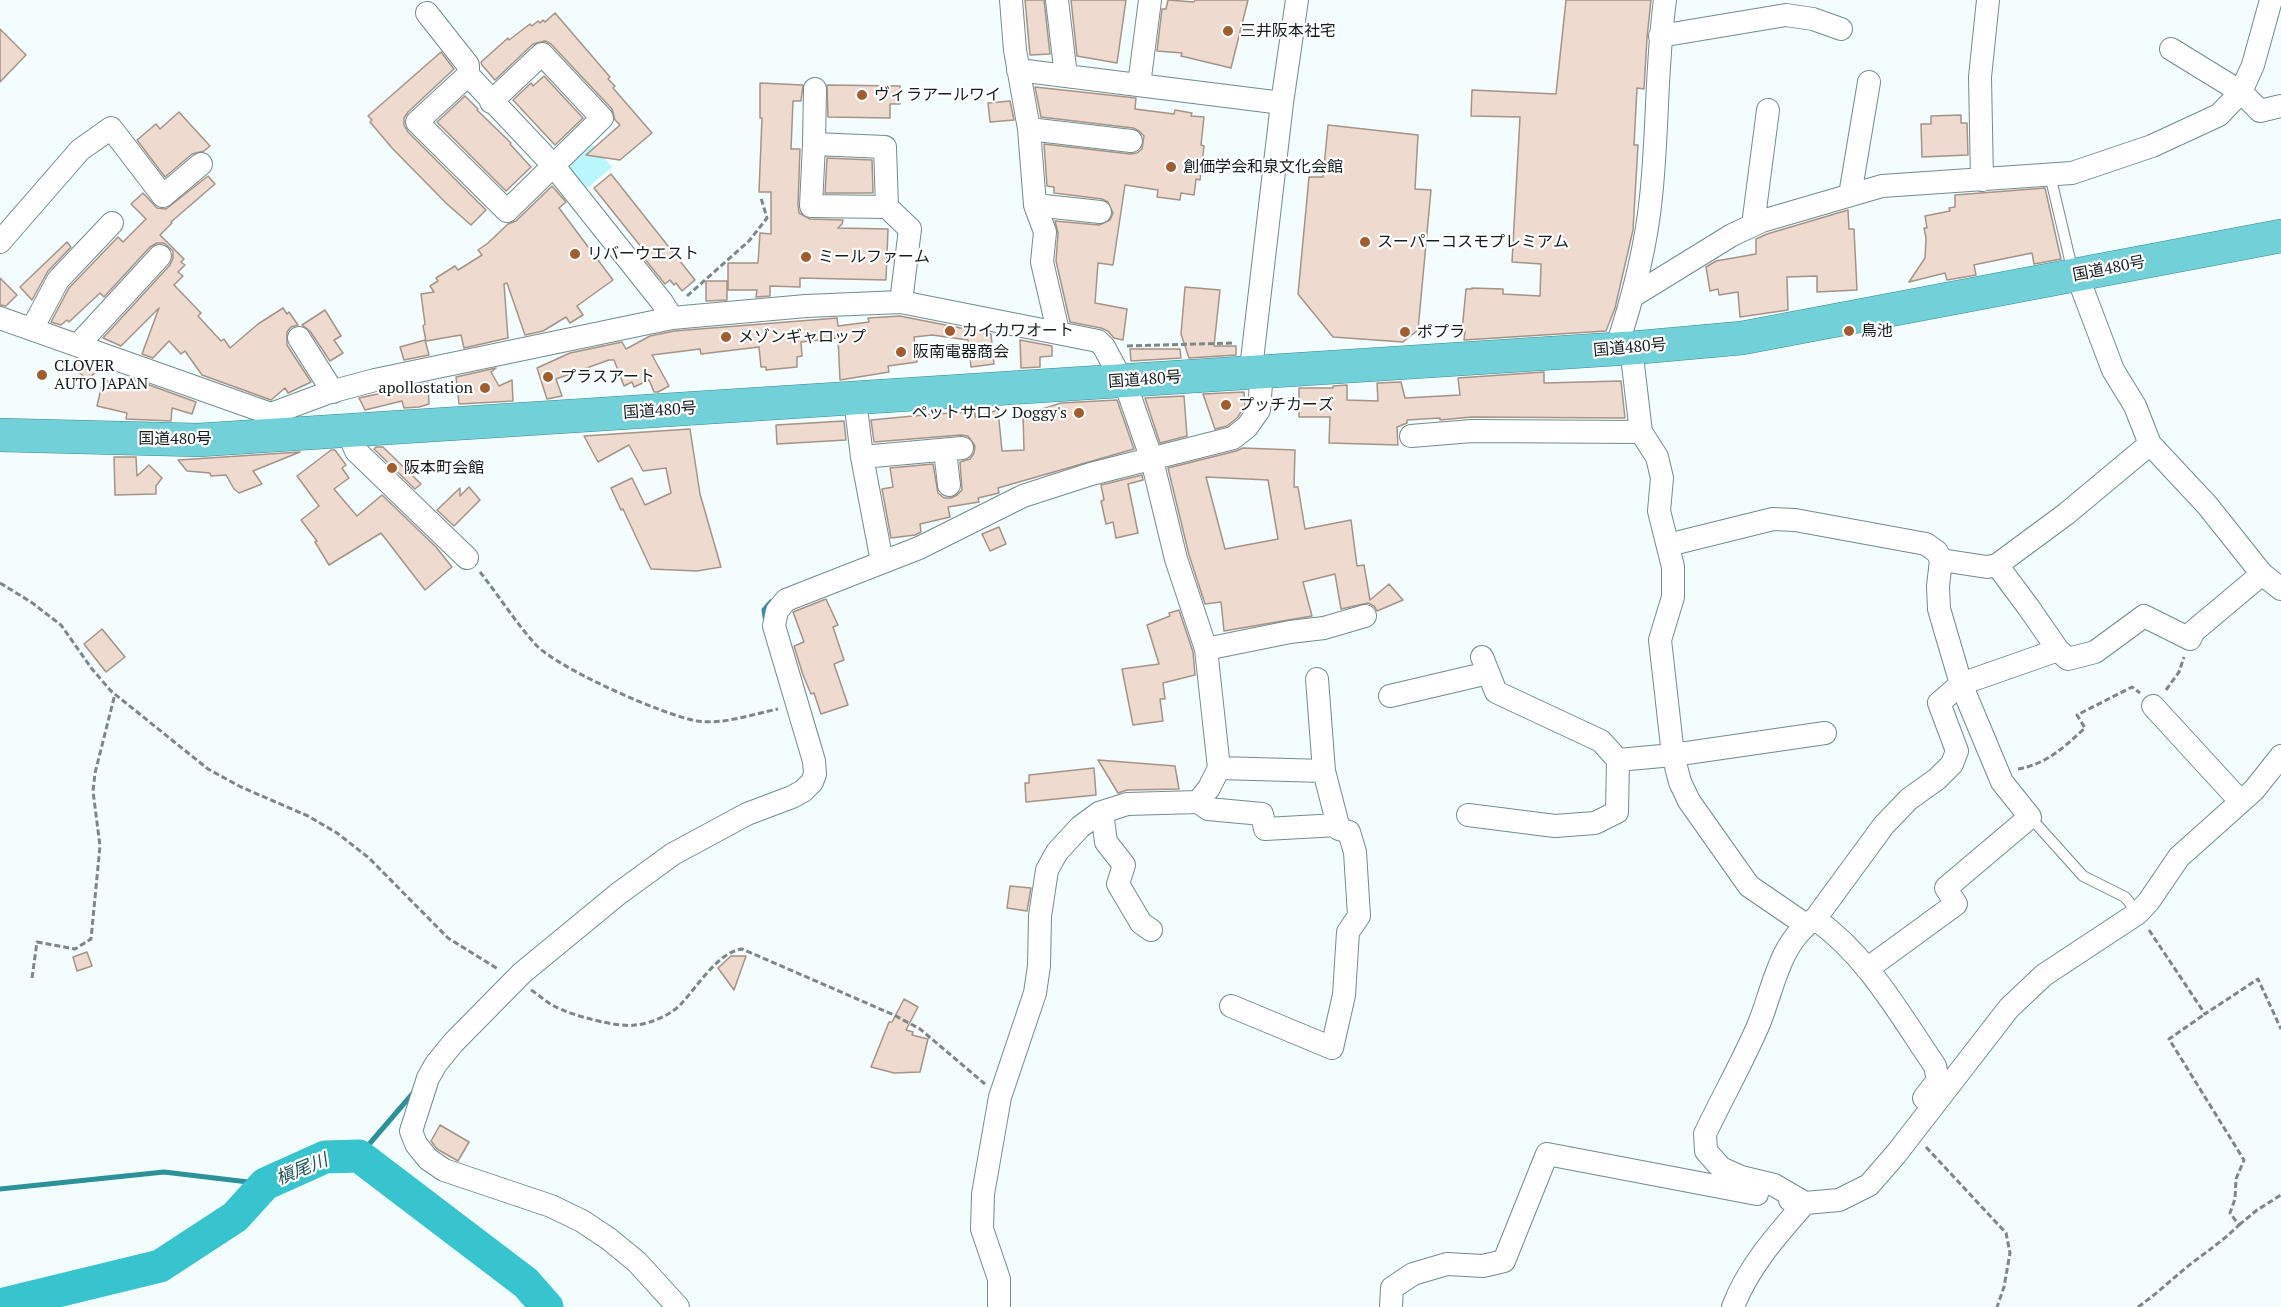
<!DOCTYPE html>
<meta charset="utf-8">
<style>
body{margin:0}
canvas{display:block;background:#f3fdfe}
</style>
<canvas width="2281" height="1307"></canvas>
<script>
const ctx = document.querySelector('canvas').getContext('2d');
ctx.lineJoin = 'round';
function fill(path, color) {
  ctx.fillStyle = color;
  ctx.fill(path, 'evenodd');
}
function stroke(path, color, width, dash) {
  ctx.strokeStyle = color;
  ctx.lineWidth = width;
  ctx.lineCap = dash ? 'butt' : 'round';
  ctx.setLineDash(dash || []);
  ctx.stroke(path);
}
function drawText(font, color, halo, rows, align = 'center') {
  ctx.font = font + ' "PT Serif","Noto Sans JP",serif';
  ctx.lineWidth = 4.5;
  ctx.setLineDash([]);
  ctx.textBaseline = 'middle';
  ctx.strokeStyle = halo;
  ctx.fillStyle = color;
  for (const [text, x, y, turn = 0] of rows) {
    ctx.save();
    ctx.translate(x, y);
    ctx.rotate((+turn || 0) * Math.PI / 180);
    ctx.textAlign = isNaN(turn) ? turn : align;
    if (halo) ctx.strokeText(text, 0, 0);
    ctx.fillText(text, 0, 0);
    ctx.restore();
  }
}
fill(new Path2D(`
 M 590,142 L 612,167 L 586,189 L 569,168 L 569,161 Z`), '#b9f7fd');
stroke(new Path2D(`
 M 766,623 L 764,610 L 771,602
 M 359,1156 L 414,1092
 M 0,1189 L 164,1172 L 265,1184`), '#2c929a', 5);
stroke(new Path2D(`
 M 0,1305 L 160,1266 L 235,1217 L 265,1184 L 325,1157 L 359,1156 L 526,1283 L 547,1307`), '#37c4cf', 33);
const building = new Path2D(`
 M 1025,0 L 1044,0 L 1050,54 L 1030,55 Z
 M 1071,0 L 1126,0 L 1117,63 L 1077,56 Z
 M 1168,0 L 1194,2 L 1195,0 L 1248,0 L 1231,68 L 1181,56 L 1182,53 L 1157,51 L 1162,9 L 1166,9 Z
 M 1566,0 L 1651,0 L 1647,38 L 1644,89 L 1637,88 L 1634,145 L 1638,145 L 1633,230 L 1615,308 L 1606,331 L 1464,340 L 1465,331 L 1462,331 L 1466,289 L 1472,289 L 1472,288 L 1503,289 L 1503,294 L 1540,296 L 1541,264 L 1512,262 L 1520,117 L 1471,116 L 1472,90 L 1556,94 Z
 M 555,13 L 610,77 L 608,79 L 615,86 L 613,88 L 652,133 L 620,160 L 586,155 L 620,125 L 615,120 L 612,109 L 551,44 L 545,41 L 533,44 L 495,80 L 482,65 L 481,62 L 508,38 L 509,40 L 530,24 L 532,26 L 538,21 L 540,23 L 543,20 L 545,22 Z
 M 0,29 L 26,55 L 0,82 Z
 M 441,52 L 454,69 L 408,112 L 404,118 L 404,125 L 408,132 L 486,210 L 471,225 L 447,204 L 392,148 L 370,122 L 372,120 L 368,116 Z
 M 544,76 L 583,118 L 555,145 L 513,100 L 531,83 L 533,86 Z
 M 760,83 L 803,85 L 801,101 L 793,101 L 791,149 L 800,149 L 798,205 L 799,213 L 810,219 L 843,220 L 842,224 L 838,228 L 888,229 L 886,280 L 800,278 L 800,287 L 770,286 L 770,296 L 756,297 L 757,290 L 728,290 L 728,263 L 758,263 L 760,233 L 771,234 L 771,192 L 759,192 L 762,118 L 760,118 Z
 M 827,85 L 900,86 L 900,104 L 890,104 L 890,118 L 828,117 Z
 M 1035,87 L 1136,98 L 1135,109 L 1174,114 L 1175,110 L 1192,113 L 1191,116 L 1204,117 L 1201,145 L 1204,146 L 1200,180 L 1196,179 L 1194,195 L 1181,193 L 1180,200 L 1157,197 L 1158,190 L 1125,185 L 1113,265 L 1098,263 L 1095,303 L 1127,309 L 1123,340 L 1114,338 L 1108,331 L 1101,328 L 1070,322 L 1056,261 L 1058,233 L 1055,221 L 1099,225 L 1110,220 L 1113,213 L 1108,202 L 1102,199 L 1054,193 L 1054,187 L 1047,186 L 1044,144 L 1130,154 L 1137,153 L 1142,149 L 1144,136 L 1139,131 L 1133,128 L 1041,117 Z
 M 465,96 L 478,109 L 477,110 L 511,143 L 510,144 L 531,167 L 506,191 L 437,122 Z
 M 1010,101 L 1014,120 L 990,122 L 988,103 Z
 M 179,112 L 210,146 L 204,151 L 192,154 L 165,177 L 137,140 L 156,124 L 160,129 Z
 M 1961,115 L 1961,123 L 1967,123 L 1968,155 L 1922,157 L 1921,124 L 1931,124 L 1931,116 Z
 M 1328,125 L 1418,135 L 1415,189 L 1431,190 L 1418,330 L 1403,342 L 1333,337 L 1298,294 L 1309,177 L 1323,177 Z
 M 827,158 L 872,160 L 873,193 L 825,193 Z
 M 611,174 L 695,280 L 682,291 L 676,283 L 674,285 L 670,280 L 665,284 L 644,258 L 647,256 L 646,253 L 594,188 Z
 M 208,176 L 215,184 L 171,222 L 172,223 L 160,235 L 184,259 L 181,262 L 185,265 L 178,272 L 183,276 L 174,285 L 201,313 L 198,316 L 221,341 L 224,339 L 230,348 L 258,324 L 283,308 L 287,314 L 289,312 L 298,325 L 291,327 L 287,332 L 287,345 L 311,382 L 288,393 L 285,388 L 271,400 L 202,375 L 185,351 L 181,354 L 169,341 L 153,358 L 142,354 L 159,308 L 121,346 L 103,338 L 170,265 L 173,258 L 173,251 L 164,243 L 157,243 L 150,247 L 104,297 L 100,293 L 69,322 L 67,320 L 61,325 L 51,322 L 69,288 L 118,237 L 123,242 L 146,219 L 131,204 L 143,193 L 157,208 L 166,209 Z
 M 552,186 L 566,202 L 559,208 L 613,280 L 577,306 L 583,315 L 570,323 L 566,317 L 543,331 L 525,335 L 507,283 L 504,284 L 508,338 L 464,348 L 461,335 L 426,341 L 423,326 L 425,324 L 421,294 L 434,292 L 430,286 L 438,281 L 436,278 L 455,266 L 458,270 L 482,255 L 478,250 L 488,243 L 508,224 L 516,221 Z
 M 2045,188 L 2061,259 L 2034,264 L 2032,253 L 1978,264 L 1974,265 L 1976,275 L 1947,280 L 1945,273 L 1909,282 L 1925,258 L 1926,238 L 1924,228 L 1927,228 L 1925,216 L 1950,211 L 1949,208 L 1955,207 L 1955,195 Z
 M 1848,210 L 1849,229 L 1854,229 L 1857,290 L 1817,292 L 1817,276 L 1787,277 L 1788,310 L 1740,317 L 1738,292 L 1719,295 L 1718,289 L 1710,291 L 1706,267 L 1716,261 L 1756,254 L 1756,239 L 1767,234 Z
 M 67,242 L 71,247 L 48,271 L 32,300 L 20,287 Z
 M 0,278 L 17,295 L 6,306 L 0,305 Z
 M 706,281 L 727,281 L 727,300 L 706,301 Z
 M 1185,287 L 1220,290 L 1214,346 L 1236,346 L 1236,355 L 1189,358 L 1181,334 Z
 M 325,310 L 341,336 L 334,340 L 343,353 L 330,361 L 310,331 L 302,325 Z
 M 900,316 L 991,334 L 994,364 L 971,367 L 968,340 L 932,335 L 914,337 L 917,362 L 888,366 L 889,372 L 840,380 L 838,338 L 801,342 L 802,356 L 797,357 L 797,367 L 766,370 L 766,367 L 761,367 L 759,347 L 701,354 L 700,349 L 652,355 L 669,386 L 658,392 L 654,392 L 649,380 L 634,387 L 632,382 L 624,386 L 614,360 L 609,360 L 556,379 L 562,396 L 547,399 L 537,368 L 570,353 L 622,342 L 626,349 L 650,336 L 674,331 L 837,318 L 838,326 L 869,322 L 868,318 Z
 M 425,340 L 429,355 L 404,360 L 400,347 Z
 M 1020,340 L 1052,346 L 1052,356 L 1040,357 L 1040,367 L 1021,368 Z
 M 1130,349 L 1180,349 L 1181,358 L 1131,361 Z
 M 75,359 L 100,368 L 88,379 L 72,368 Z
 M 496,368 L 491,372 L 499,386 L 512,380 L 513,401 L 459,404 L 456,377 Z
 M 1544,372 L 1544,383 L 1621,381 L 1625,418 L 1472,417 L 1440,420 L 1440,418 L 1407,420 L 1407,423 L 1397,427 L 1398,445 L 1329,443 L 1330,417 L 1299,417 L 1299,388 L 1333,388 L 1333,386 L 1347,385 L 1347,400 L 1378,401 L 1377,383 L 1401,382 L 1405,398 L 1460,395 L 1458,378 Z
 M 133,379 L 196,402 L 192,414 L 172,408 L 171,421 L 126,419 L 127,413 L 97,406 L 103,380 L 130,386 Z
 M 428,383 L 429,404 L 419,407 L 404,408 L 402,401 L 365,410 L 359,398 Z
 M 1244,392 L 1245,406 L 1237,418 L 1227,426 L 1215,429 L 1203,394 Z
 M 1184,396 L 1187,436 L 1160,443 L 1145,398 Z
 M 1117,400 L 1134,449 L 998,488 L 999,493 L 978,498 L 979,502 L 948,507 L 950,517 L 920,524 L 921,532 L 915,535 L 891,538 L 882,489 L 893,487 L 890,468 L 933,464 L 938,493 L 944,498 L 951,498 L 957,495 L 962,490 L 960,462 L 970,459 L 974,453 L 975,446 L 968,436 L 961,435 L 874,442 L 871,420 L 934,414 L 975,412 L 975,417 L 998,410 L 1002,451 L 1024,450 L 1023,415 L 1061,403 Z
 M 844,421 L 846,440 L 777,444 L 776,425 Z
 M 690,429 L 700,494 L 721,567 L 697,571 L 651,569 L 623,509 L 621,510 L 611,488 L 632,478 L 645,505 L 671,493 L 666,468 L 643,471 L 629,445 L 598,462 L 584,436 Z
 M 376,447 L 383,447 L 421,484 L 415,489 L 374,449 Z
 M 1243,448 L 1295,450 L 1294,487 L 1298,487 L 1305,529 L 1351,520 L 1357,566 L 1364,565 L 1370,600 L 1389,584 L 1403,600 L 1377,611 L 1374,606 L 1368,603 L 1341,609 L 1335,574 L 1303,582 L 1312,616 L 1224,631 L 1221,602 L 1205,604 L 1189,555 L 1168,468 L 1236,451 ZM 1206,477 L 1268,480 L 1278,539 L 1225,549 Z
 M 331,450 L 335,450 L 346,465 L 342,468 L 349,478 L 334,489 L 357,516 L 382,495 L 436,547 L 452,567 L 425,590 L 381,533 L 329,565 L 315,542 L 317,541 L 301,520 L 319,506 L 297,476 Z
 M 300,452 L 253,471 L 262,484 L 239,493 L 234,489 L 226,475 L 211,476 L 210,473 L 187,471 L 178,460 Z
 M 114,457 L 136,457 L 137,476 L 149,465 L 162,478 L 156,486 L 156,494 L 115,495 Z
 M 1142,475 L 1143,480 L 1128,484 L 1138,533 L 1116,538 L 1113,522 L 1106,524 L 1101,501 L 1104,500 L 1101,485 Z
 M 469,487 L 480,500 L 454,526 L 437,510 L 460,488 L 460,496 Z
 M 999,527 L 1006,544 L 990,551 L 982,534 Z
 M 826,599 L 838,625 L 833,627 L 844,660 L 834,664 L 848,705 L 821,714 L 814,693 L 811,694 L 803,675 L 794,646 L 804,642 L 793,612 Z
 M 1179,610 L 1193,652 L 1195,675 L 1163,683 L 1165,699 L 1160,699 L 1163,721 L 1133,725 L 1122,669 L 1159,664 L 1147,625 L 1170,616 L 1169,613 Z
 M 102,629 L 125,657 L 106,672 L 84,644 Z
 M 1098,760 L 1175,766 L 1179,789 L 1127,790 L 1118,793 Z
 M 1094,768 L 1096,795 L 1026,802 L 1025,783 L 1029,783 L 1029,775 Z
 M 1010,886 L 1031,888 L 1027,911 L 1007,908 Z
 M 87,952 L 92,966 L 77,971 L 73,957 Z
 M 731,956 L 746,956 L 734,990 L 718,968 Z
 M 904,999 L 918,1007 L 906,1030 L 913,1032 L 912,1035 L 928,1039 L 920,1072 L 894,1073 L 871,1067 L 889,1022 L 892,1022 Z
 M 440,1125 L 469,1142 L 458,1161 L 437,1149 L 431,1141 Z`);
fill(building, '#eedace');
stroke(building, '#a59387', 1.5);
const service = new Path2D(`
 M 2050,175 L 2071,264 L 2075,271
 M 2030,817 L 2083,876 L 2125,897 L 2138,913`);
const minor = new Path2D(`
 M 1011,0 L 1015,50 L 1029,129 L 1035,205 L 1045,232 L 1042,262 L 1058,331
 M 1057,0 L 1066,76
 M 427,13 L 468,65 L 468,75 L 553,165 L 662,302 L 672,318
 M 1660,36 L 1786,15 L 1813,19 L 1841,29
 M 2171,49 L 2241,92 L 2260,111 L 2281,106
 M 1018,70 L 1282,103
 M 468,75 L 417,122 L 507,211 L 602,118 L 542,54 L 491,102
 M 1139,85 L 1150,0
 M 1029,129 L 1131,141
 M 814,144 L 815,89
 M 1982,180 L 1980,77 L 1988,0
 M 1850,195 L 1869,82
 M 1035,205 L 1100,212
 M 887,207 L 811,206 L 814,144 L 885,147 L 887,207 L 910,229 L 901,302
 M 1753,225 L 1768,110
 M 0,242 L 80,150 L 111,128 L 163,196 L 201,164
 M 1633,296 L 1732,235 L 1762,221 L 1882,186 L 2072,173 L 2152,146 L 2219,115 L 2241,92 L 2253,65 L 2271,0
 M 0,318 L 271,414 L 330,392 L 375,380 L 672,318 L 806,306 L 901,302 L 1098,341 L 1104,347 L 1129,394 L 1152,460 L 1176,559 L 1206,649 L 1219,768 L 1209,788 L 1198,802
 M 32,329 L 58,280 L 112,223
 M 299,338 L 333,392
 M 78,345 L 160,256
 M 1631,348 L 1641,432 L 1657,457 L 1662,478 L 1659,511 L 1673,567 L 1673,597 L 1660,640 L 1673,755 L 1680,782 L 1689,801 L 1749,886 L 1806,925
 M 1616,349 C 1632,301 1646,248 1651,197 C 1658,132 1656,66 1665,0
 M 855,399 L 862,457 L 882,562
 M 351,431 L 352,442 L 356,451 L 467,558
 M 1411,436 L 1472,431 L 1641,432
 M 2150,444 L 2207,505 L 2262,574 L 2281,589
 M 945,450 L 949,485
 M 862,457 L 962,448
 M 1668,545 L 1773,519 L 1795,520 L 1926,544 L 1937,552 L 1941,560
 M 1997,565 L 2029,608 L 2058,650
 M 1206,649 L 1290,632 L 1324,628 L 1365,616
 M 1482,657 L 1496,692 L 1601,741 L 1618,760 L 1673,755 L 1825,733
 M 1390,696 L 1488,673
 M 2153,706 L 2241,802
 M 1219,768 L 1324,771
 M 1102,812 L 1106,842 L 1124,865 L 1118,884 L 1141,923 L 1151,930
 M 1468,815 L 1555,826 L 1595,823 L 1617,812 L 1618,760
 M 1815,919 C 1867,955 1900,1015 1935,1066 L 1938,1080 L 1924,1098
 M 1867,969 L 1956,904 L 1946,888 L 2030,817 L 2002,782 L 1961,684 L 2058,650 L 2068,659 L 2095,652 L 2144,616 L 2190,639 L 2194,631 L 2262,574
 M 1231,1006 L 1332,1048 L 1344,995 L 1348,932 L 1359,916 L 1355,852 L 1349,832 L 1339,829 L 1324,771 L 1317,679
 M 1790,1200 L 1805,1203 L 1839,1200 L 1869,1185 L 1896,1154 L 2009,1008 L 2044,975 L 2138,913 L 2149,901 L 2179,857 L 2254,790 L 2281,756
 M 678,1307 L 637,1262 L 609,1239 L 582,1221 L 551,1206 L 444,1170 L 428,1159 L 416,1144 L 411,1131 L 428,1078 L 436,1064 L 453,1043 L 522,973 L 618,894 L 673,854 L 747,814 L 792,797 L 803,791 L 812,782 L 815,774 L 814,761 L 774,626 L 777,611 L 786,600 L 919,548 L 1023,496 L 1091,474 L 1233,438 L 1247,427 L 1259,410 L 1261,384 L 1254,373 L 1252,360 L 1282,103 L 1297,0
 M 999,1307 L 999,1279 L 982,1229 L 983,1194 L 1000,1097 L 1035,993 L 1039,966 L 1040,916 L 1047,870 L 1057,852 L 1080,827 L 1099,813 L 1127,804 L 1198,802 L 1208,809 L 1262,814 L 1265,829 L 1338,825
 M 1391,1307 L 1392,1288 L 1413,1274 L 1447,1264 L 1483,1266 L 1504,1261 L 1547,1154 L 1757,1194
 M 1733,1307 C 1748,1267 1777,1235 1805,1203 L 1774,1185 L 1741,1177 L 1721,1168 L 1706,1151 L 1705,1134 C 1722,1098 1742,1063 1758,1026 C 1773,991 1779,941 1815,919 L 1884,825 L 1909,799 L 1937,779 L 1952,764 L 1957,751 L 1939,703 L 1961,684 L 1939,609 L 1938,586 L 1941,560 L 1987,567 L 1997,565 L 2066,514 L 2150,444 L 2135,406 L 2113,370 L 2077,275`);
const trunk = new Path2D(`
 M 0,435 L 199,440 L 1631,348 L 1742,338 L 2281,236`);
stroke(service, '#738b8d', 12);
stroke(minor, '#738b8d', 24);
stroke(trunk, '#3a8a91', 34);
stroke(new Path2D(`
 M 687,296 L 749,241 L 767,218 L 761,198
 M 1127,346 L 1234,343
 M 480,572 C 499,596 516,623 536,645 C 559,669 663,715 697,721 C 723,725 753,714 778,709
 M 0,583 L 31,602 L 61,625 L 92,669 L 111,691 L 208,769 L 241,787 L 308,816 L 337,833 L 369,858 L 448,938 L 498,969
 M 2166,690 L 2179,672 L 2184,657
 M 2018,769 C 2047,764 2064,747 2085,728 L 2077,715 L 2132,687 L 2140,693
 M 2149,930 L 2205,1014 L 2258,979 L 2281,1029
 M 32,978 L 37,942 L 75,949 L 91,939 L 100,846 L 93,791 L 95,773 L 115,694
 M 531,990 C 539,995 546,1002 554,1006 C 570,1015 618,1028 635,1025 C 650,1024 671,1015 681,1004 C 697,987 718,952 742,949 L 894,1015 L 920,1029 L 985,1084
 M 1926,1147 L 2006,1233 L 2010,1253 L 2004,1287 L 1997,1307
 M 2239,1225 L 2257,1210 L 2281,1195
 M 2138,1307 C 2158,1293 2174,1277 2192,1263 C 2209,1250 2225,1239 2239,1225 L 2230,1213 L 2235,1199 L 2236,1179 L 2244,1160 L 2169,1039 L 2205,1014`), '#7d8788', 3, [6, 3]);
stroke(service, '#fff', 10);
stroke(minor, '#fff', 22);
stroke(trunk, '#72d0d8', 33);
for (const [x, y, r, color] of [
 [1228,31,6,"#a15d2d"],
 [862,95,6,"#a15d2d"],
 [1171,167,6,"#a15d2d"],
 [1365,242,6,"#a15d2d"],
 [575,254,6,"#a15d2d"],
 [806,257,6,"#a15d2d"],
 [950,331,6,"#a15d2d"],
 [1849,331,6,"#a15d2d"],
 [1405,332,6,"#a15d2d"],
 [726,337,6,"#a15d2d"],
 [901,352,6,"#a15d2d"],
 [42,375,6,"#a15d2d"],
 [548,377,6,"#a15d2d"],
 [485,388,6,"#a15d2d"],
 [1226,405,6,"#a15d2d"],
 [1079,413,6,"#a15d2d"],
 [392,468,6,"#a15d2d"]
]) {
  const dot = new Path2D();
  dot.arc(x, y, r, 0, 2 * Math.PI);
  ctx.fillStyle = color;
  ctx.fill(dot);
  stroke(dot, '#fff', 2);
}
drawText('16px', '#141e1e', '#fff', [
 ["三井阪本社宅",1240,31],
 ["ヴィラアールワイ",874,95],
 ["創価学会和泉文化会館",1183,167],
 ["スーパーコスモプレミアム",1377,242],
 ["リバーウエスト",587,254],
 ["ミールファーム",818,257],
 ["カイカワオート",962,331],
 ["鳥池",1861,331],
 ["ポプラ",1417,332],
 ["メゾンギャロップ",738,337],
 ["阪南電器商会",913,352],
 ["CLOVER",54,366],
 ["AUTO JAPAN",54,384],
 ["プラスアート",560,377],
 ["apollostation",473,388,"right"],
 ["プッチカーズ",1238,405],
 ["ペットサロン Doggy's",1067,413,"right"],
 ["阪本町会館",404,468]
], 'left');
drawText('16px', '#141e1e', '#fff', [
 ["国道480号",2109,269,-11],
 ["国道480号",1630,348,-5],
 ["国道480号",1145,380,-4],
 ["国道480号",660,411,-4],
 ["国道480号",175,439]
]);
drawText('italic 18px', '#1e565b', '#fff', [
 ["槇尾川",302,1170,-22]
]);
</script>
